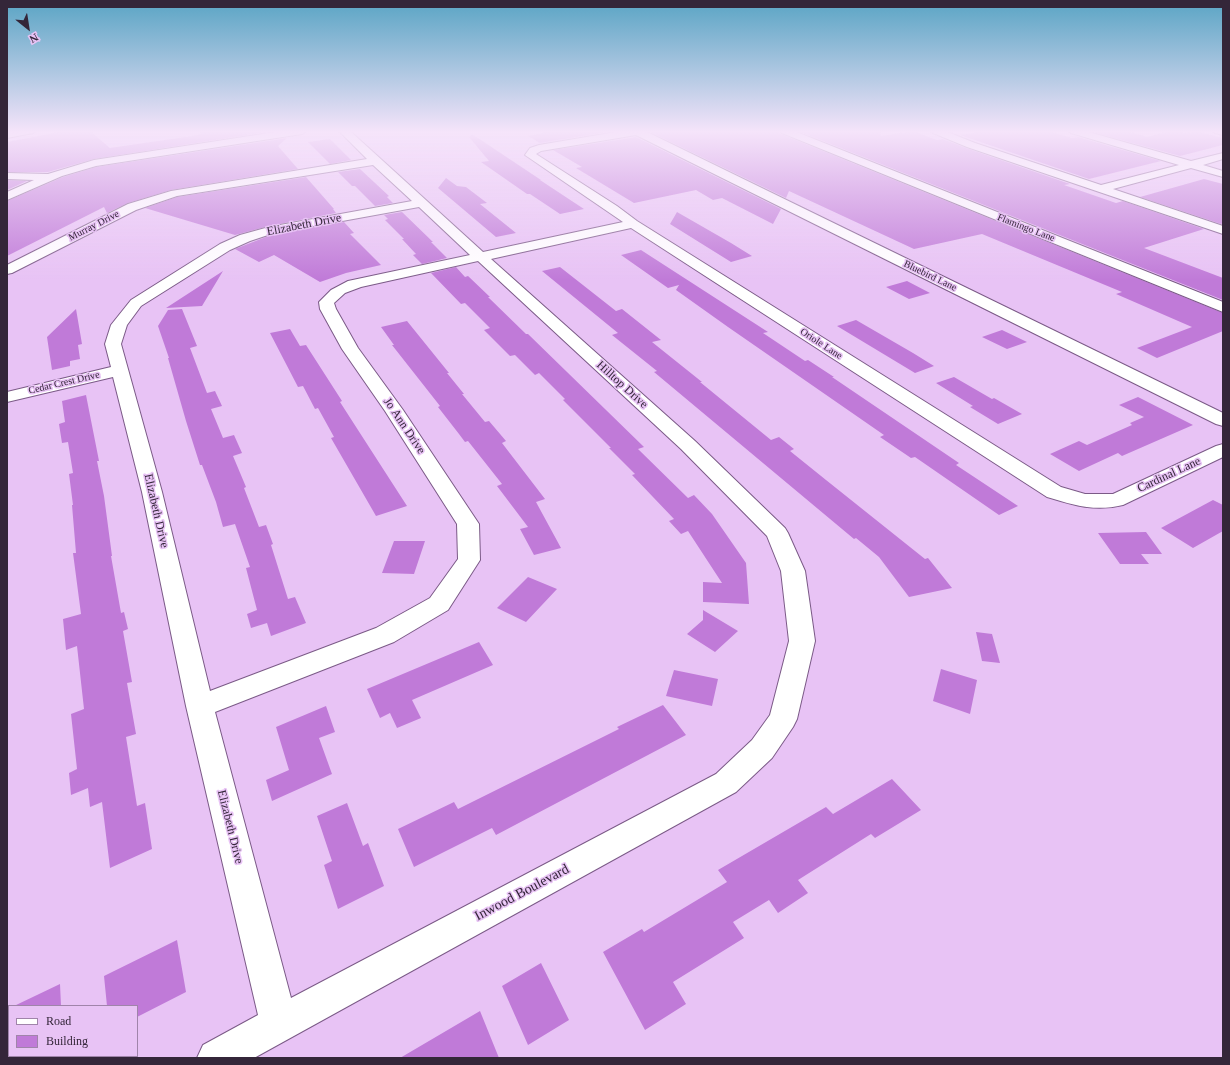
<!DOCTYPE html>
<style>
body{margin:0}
#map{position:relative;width:1230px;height:1065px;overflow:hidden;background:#e8c3f5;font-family:"Times New Roman",serif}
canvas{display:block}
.frame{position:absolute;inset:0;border:8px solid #342639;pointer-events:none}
.legend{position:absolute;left:8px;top:1005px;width:130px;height:52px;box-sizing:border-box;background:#e8c3f5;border:1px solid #a084aa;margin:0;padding:5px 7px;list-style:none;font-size:12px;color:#342639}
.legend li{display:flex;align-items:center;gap:8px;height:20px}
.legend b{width:20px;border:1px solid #a084aa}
.north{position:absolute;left:8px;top:8px;width:40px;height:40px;-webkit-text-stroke:3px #e8c3f5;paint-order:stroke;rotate:150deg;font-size:11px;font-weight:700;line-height:16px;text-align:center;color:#342639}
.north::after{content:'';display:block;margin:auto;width:14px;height:18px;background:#342639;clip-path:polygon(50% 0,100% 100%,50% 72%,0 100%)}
</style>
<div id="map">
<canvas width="1230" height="1065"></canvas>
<div class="frame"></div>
<ul class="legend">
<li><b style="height:5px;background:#fff"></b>Road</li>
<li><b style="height:11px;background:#c07ad8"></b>Building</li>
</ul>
<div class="north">N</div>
</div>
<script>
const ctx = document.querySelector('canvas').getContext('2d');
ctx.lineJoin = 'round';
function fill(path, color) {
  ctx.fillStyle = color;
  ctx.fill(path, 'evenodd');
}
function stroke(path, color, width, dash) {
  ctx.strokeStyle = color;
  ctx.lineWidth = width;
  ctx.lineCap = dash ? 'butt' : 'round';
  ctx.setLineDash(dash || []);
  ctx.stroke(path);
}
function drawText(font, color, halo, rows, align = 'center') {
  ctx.font = font + ' "Times New Roman",serif';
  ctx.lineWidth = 3;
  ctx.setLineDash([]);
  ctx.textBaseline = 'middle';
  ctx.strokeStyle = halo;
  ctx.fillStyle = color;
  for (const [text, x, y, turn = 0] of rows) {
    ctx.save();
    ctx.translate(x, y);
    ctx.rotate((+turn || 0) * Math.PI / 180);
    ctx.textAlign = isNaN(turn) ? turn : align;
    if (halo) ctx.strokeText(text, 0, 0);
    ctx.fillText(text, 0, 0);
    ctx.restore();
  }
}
fill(new Path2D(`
 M 64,131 L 90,131 L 110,148 L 192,136 L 202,134 L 200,131 L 272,131 L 94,159 L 48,172 L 7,172 L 7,142 Z
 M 553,131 L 613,131 L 540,143 L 528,136 Z
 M 648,131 L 778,131 L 781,134 L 1223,313 L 1223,331 L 1157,358 L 1137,348 L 1192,327 L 1116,294 L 1122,292 L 982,234 L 914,249 L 789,191 L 786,198 Z
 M 798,131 L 880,131 L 881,136 L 913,131 L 937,140 L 943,139 L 966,148 L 1070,184 L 1064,185 L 1116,203 L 1123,201 L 1204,229 L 1144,248 L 1223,278 L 1223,300 Z
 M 974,131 L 1049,131 L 1072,138 L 1078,137 L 1161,161 L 1089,179 L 960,135 L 974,133 Z
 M 1103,131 L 1127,131 L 1147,137 L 1170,131 L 1189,133 L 1196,131 L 1223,138 L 1223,145 L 1180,156 L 1096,133 Z
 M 472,134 L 541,180 L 540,180 L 584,209 L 560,214 L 530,194 L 527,194 L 481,162 L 489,161 L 469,137 Z
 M 636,137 L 781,209 L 773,224 L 722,198 L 713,200 L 696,190 L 634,203 L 576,168 L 582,167 L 553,150 Z
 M 287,138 L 278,146 L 298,169 L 171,190 L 128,203 L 107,213 L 104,207 L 7,256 L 7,201 L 63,177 L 96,167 Z
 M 330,139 L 351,160 L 330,164 L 308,142 Z
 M 360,169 L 389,196 L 387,197 L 393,203 L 375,206 L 355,186 L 352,186 L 338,172 Z
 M 306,177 L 334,209 L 333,209 L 336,213 L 269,226 L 235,235 L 145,208 L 177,197 Z
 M 446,178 L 457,186 L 466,187 L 487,203 L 480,204 L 516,233 L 496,237 L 438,188 Z
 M 1204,179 L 1223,184 L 1223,223 L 1221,224 L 1140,197 Z
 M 7,180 L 27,181 L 7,190 Z
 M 402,212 L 433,242 L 431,242 L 447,258 L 422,264 L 413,255 L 416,254 L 402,239 L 404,239 L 385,220 L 388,219 L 384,215 Z
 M 677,212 L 731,243 L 752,256 L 731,262 L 670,224 Z
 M 344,222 L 354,233 L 350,234 L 381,265 L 346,273 L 320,282 L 274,255 L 259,262 L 235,249 L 271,235 Z
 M 641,250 L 768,332 L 763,333 L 805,361 L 808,360 L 834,377 L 832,377 L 959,463 L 956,465 L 1018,506 L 999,515 L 915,457 L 911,458 L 880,437 L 884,435 L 728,327 L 676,290 L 679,285 L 668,288 L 621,255 Z
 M 456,267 L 465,277 L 468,276 L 490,297 L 488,297 L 526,334 L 528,334 L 644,447 L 638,449 L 688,498 L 694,495 L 712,514 L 746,563 L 749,604 L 703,602 L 703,582 L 722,583 L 688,531 L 681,534 L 669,521 L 674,519 L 632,475 L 635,474 L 609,448 L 611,448 L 563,400 L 565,399 L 539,373 L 535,375 L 515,355 L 510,356 L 484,330 L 490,328 L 465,303 L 461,304 L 431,273 Z
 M 560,267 L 616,311 L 622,309 L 661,340 L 652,342 L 702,382 L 700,382 L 771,440 L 779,437 L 794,449 L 790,451 L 826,480 L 925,559 L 928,558 L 952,588 L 909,597 L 879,557 L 856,538 L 854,539 L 654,372 L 657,371 L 612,335 L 618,333 L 542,271 Z
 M 223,271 L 202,306 L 166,308 Z
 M 907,281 L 930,293 L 909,299 L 886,287 Z
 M 76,309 L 82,344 L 78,345 L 80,359 L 70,361 L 70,366 L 52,370 L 47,337 Z
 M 182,309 L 197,346 L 190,348 L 207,393 L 215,391 L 222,406 L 211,409 L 223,438 L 234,435 L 242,453 L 233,456 L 246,487 L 244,488 L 259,527 L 266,525 L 273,544 L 271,545 L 288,599 L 295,597 L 306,623 L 271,636 L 267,623 L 251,628 L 247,614 L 257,610 L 246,568 L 250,567 L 235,524 L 223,527 L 216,502 L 202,465 L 200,465 L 186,421 L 168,358 L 169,358 L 158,326 L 168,310 Z
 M 856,320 L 913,353 L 934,366 L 915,373 L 837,326 Z
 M 407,321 L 449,373 L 447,373 L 464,394 L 462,394 L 485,422 L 489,421 L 506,441 L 502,443 L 545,499 L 536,502 L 561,548 L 534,555 L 520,529 L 528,527 L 497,486 L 502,484 L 468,441 L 465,442 L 459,434 L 438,407 L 440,406 L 392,345 L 394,345 L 381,327 Z
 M 290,329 L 300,346 L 306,345 L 342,401 L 340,402 L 358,430 L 407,506 L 376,516 L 331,438 L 334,437 L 318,408 L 315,409 L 303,386 L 298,387 L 270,333 Z
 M 1002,330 L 1027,342 L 1007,349 L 982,337 Z
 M 954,377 L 992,399 L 994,398 L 1022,414 L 998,424 L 970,407 L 973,406 L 936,383 Z
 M 86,395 L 99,461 L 97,461 L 104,496 L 112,556 L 111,556 L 121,613 L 124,612 L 128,629 L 123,631 L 132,682 L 127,683 L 136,734 L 126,737 L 137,806 L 145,803 L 152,849 L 110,868 L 102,802 L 90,807 L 88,788 L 71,795 L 69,773 L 77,769 L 71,714 L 84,709 L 77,646 L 66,650 L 63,619 L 81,614 L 73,553 L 76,553 L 72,505 L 73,505 L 69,474 L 73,473 L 68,442 L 62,443 L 59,424 L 65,422 L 62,401 Z
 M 1138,397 L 1193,425 L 1122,456 L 1118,453 L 1079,471 L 1050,454 L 1079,441 L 1087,445 L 1132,425 L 1130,423 L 1144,417 L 1119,405 Z
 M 1213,500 L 1223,505 L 1223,531 L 1193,548 L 1161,528 Z
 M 1146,532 L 1162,554 L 1141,554 L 1149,564 L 1120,564 L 1098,533 Z
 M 394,541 L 425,541 L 414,574 L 382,573 Z
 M 528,577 L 557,589 L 526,622 L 497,608 Z
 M 703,610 L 738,631 L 715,652 L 687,634 L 703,620 Z
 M 976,632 L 992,634 L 1000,663 L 982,661 Z
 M 479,642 L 493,665 L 412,700 L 421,718 L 397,728 L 390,713 L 380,718 L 367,689 Z
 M 941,669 L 977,680 L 970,714 L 933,701 Z
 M 674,670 L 718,679 L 712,706 L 666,696 Z
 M 663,705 L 686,735 L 496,835 L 492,828 L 414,867 L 398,829 L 454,802 L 458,809 L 619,729 L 617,727 Z
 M 326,706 L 335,732 L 319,738 L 332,774 L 272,801 L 266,780 L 289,770 L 276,727 Z
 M 892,779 L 921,810 L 875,838 L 871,834 L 798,880 L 808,893 L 778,913 L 769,900 L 733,922 L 744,938 L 673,982 L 686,1004 L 645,1030 L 603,952 L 642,929 L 644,932 L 727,882 L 718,870 L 826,807 L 833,814 Z
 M 347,803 L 363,846 L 368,843 L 384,886 L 338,909 L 324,865 L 332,861 L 317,816 Z
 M 177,940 L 186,992 L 137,1017 L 137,1006 L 107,1006 L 104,976 Z
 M 541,963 L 569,1020 L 528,1045 L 502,986 Z
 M 60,984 L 61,1006 L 14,1006 Z
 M 480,1011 L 499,1058 L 400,1058 Z`), '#c07ad8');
const minor = new Path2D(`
 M 13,131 L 35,131 L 33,133 L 7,138 L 7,132 Z
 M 282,131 L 307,131 L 302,134 L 96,166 L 62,176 L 7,200 L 7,192 L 34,180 L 7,179 L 7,173 L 48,174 L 94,160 Z
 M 339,131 L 350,131 L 483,252 L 623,222 L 525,155 L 530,148 L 539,145 L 622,131 L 645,131 L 1223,413 L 1223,426 L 1216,424 L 636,135 L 541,151 L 536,154 L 617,206 L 637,221 L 1061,487 L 1085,494 L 1113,494 L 1216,446 L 1223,444 L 1223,457 L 1123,505 C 1095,512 1073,505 1047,497 L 631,228 L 491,259 L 695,441 L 785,528 L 788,533 L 805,571 L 815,641 L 797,719 L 793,727 L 772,758 L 736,792 L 254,1058 L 197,1058 L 203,1045 L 258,1015 L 186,706 L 142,492 L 113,377 L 7,402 L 7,392 L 111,367 L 105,344 L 111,325 L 131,300 L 220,244 L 240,235 L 269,227 L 412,201 L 373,165 L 177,196 L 136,210 L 12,273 L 7,274 L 7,265 L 128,204 L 171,191 L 367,159 ZM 419,207 L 470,255 L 348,281 L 331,290 L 319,302 L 320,309 L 342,349 L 385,411 L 457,524 L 458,559 L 430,598 L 376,628 L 210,691 L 162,492 L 121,344 L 127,325 L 141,306 L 230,250 L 250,241 L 271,234 ZM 478,261 L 681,449 L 767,536 L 781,571 L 789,641 L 770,715 L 752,740 L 716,774 L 291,998 L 215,712 L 394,642 L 448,610 L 480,560 L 479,524 L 403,410 L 358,348 L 336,309 L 334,303 L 345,293 L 361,287 Z
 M 780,131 L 794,131 L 1223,302 L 1223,312 L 782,133 Z
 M 931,131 L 945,131 L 975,143 L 1101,185 L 1179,165 L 1071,133 L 1069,131 L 1085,131 L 1191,161 L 1223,153 L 1223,159 L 1203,165 L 1223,171 L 1223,177 L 1191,168 L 1113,189 L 1223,226 L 1223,234 L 967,147 L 933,133 Z
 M 1213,131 L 1223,131 L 1223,135 L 1215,133 Z`);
stroke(minor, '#7b5a87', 2);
fill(minor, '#fff');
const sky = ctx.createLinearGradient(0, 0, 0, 280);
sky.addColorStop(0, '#59a4c4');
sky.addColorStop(0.47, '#f5e4fa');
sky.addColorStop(1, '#f5e4fa00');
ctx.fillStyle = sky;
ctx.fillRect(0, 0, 1230, 280);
drawText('10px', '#342639', '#e8c3f5', [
 ["Murray Drive",94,226,-27],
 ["Flamingo Lane",1026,228,21],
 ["Bluebird Lane",930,276,26],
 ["Oriole Lane",821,344,33],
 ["Cedar Crest Drive",64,383,-13]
]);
drawText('12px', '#342639', '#e8c3f5', [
 ["Elizabeth Drive",304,225,-11],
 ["Hilltop Drive",622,385,42],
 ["Jo Ann Drive",404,426,56],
 ["Cardinal Lane",1169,475,-25],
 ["Elizabeth Drive",156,511,77],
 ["Elizabeth Drive",230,827,76]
]);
drawText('14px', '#342639', '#e8c3f5', [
 ["Inwood Boulevard",522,893,-28]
]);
</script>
